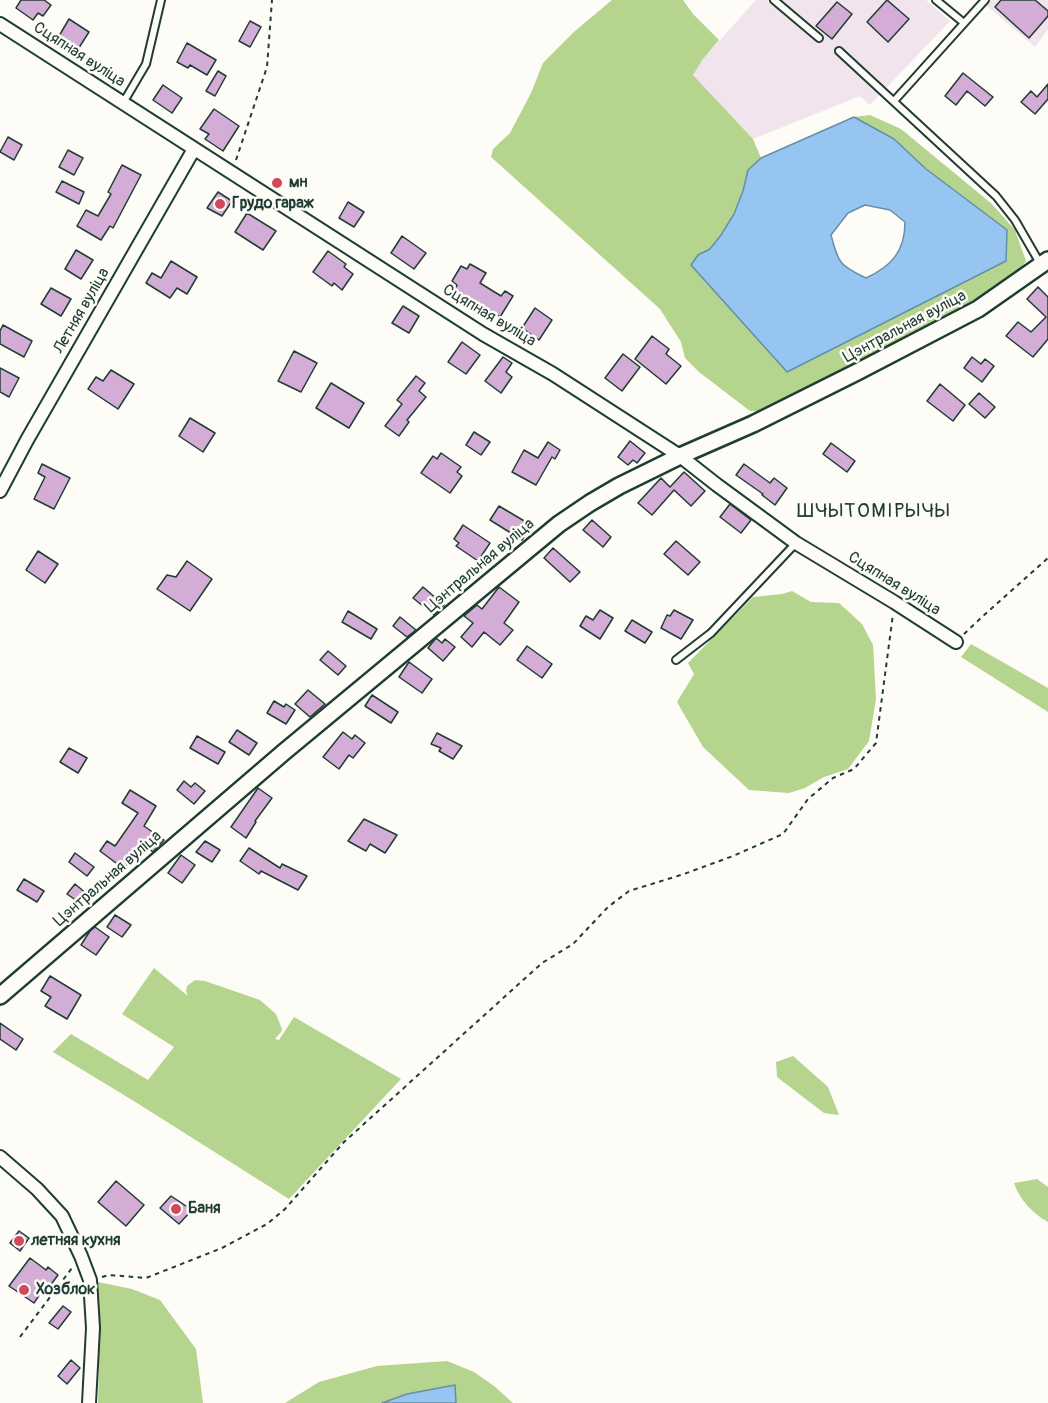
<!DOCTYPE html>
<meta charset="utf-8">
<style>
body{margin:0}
canvas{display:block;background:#fdfcf7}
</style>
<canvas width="1048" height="1403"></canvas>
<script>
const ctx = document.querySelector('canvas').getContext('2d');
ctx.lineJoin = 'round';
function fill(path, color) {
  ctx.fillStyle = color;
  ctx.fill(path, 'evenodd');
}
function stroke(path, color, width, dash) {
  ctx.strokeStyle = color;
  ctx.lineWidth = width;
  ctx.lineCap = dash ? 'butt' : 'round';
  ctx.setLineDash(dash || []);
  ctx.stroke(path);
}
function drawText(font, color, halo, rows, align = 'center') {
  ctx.font = font + ' Pangolin,sans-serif';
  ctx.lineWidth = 5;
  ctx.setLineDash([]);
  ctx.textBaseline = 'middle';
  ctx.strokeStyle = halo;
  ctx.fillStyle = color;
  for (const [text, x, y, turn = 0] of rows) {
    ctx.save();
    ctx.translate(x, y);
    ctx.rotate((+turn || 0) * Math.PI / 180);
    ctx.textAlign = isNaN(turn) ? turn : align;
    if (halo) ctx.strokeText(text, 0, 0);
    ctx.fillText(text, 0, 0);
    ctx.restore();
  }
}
fill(new Path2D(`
 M 756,0 L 926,0 L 950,21 L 870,105 L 860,96 L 753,139 L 693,75 L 703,59 Z
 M 980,0 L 1048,0 L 1048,29 L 1035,47 Z`), '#f1e4ed');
fill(new Path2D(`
 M 612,0 L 683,0 L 693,14 L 719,40 L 703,59 L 693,75 L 753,139 L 761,158 L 748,170 L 743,191 L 734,214 L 721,235 L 710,249 L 698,255 L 787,372 L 1006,261 L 926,169 L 894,139 L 854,117 L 870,115 L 901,129 L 992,204 L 1015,230 L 1026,261 L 1018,273 L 980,300 L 763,411 L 750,411 L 699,372 L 685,358 L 681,342 L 660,309 L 491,157 L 493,149 L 510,133 L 531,93 L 543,63 L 575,31 Z
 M 792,591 L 811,602 L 839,603 L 862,624 L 873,645 L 876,699 L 869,741 L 848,769 L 824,777 L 805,788 L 789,793 L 749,790 L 703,747 L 677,702 L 694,674 L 688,663 L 753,597 L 782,594 Z
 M 971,644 L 1048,688 L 1048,712 L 961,657 Z
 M 154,968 L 188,996 L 186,991 L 187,986 L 195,980 L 205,981 L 260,1000 L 276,1014 L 282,1029 L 281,1032 L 275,1039 L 279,1040 L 294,1017 L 401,1079 L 289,1199 L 137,1103 L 53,1052 L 71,1034 L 148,1080 L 174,1047 L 122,1014 Z
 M 793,1056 L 828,1087 L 839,1115 L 824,1113 L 777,1077 L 776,1062 Z
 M 1037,1179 L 1048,1187 L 1048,1222 C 1033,1214 1019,1199 1014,1183 Z
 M 98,1282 L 132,1289 L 160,1300 L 196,1349 L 203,1403 L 98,1403 L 99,1368 Z
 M 447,1361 L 474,1372 L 494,1386 L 513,1403 L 285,1403 L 319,1382 L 377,1366 Z`), '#b5d48e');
const water = new Path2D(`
 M 854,117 L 894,139 L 926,169 L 1007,230 L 1006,261 L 787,372 L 691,265 L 698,255 L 710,249 L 721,235 L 734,214 L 743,191 L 748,170 L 761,158 ZM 865,205 L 890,210 L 905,222 C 905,251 892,266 866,278 C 840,266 838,263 831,235 L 848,213 Z
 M 455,1385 L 456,1403 L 382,1403 L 407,1394 Z`);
fill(water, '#96c5f1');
stroke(water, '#668fa5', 1.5);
const building = new Path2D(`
 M 21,0 L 44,0 L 51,5 L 43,16 L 38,13 L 33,20 L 16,8 Z
 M 887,0 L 909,19 L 888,42 L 867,22 Z
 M 1001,0 L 1035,0 L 1048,11 L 1048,16 L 1029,38 L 995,7 Z
 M 837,2 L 852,14 L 832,39 L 816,26 Z
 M 69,19 L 89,32 L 75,54 L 67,48 L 70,43 L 59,36 Z
 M 250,21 L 261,27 L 250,47 L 239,41 Z
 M 187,43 L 216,60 L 207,75 L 190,65 L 188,68 L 177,62 Z
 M 218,71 L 226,76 L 215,96 L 206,91 Z
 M 963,73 L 993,97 L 985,106 L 967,91 L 956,105 L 945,96 Z
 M 1048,84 L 1048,99 L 1035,114 L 1021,102 L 1031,91 L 1037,97 Z
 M 163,85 L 182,98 L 172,113 L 153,100 Z
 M 214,109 L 239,126 L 223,151 L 205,139 L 209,134 L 200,129 Z
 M 8,137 L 22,145 L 14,160 L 0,152 Z
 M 68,150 L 83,158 L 74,175 L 59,167 Z
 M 122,165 L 141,175 L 113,228 L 110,226 L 101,240 L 77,226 L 86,210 L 98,216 L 111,194 L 108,192 Z
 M 62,181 L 84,192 L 79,204 L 56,192 Z
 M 218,192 L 232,201 L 222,216 L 207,208 Z
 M 348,202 L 364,212 L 354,227 L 339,218 Z
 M 247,213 L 276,231 L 263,250 L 235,232 Z
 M 402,236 L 426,253 L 414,269 L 391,253 Z
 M 76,250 L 93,260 L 81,279 L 65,269 Z
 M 328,251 L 346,264 L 344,267 L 353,274 L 342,290 L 334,283 L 332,286 L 313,272 Z
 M 171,261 L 197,277 L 187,294 L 177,288 L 170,298 L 146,283 L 152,273 L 161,278 Z
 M 470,264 L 486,273 L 480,283 L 501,296 L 505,291 L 513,296 L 500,317 L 489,310 L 485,316 L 477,311 L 480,306 L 454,290 L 457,285 L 452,281 L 461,266 L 467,269 Z
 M 1038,287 L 1048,297 L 1048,339 L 1033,357 L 1006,336 L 1018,322 L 1031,332 L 1046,317 L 1027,299 Z
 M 51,288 L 71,299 L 61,316 L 41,304 Z
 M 403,306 L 419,316 L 409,333 L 392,323 Z
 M 535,308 L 552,320 L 539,340 L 522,328 Z
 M 3,325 L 32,341 L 24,357 L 0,344 L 0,331 Z
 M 652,336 L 669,349 L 666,354 L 681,366 L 666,384 L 635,359 Z
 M 462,342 L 480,355 L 466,374 L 448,362 Z
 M 294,351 L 317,363 L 301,392 L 278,381 Z
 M 623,354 L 640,367 L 622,391 L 605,378 Z
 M 503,357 L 512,363 L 506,372 L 512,377 L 501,393 L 485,381 Z
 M 972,357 L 981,364 L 985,359 L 994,366 L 982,382 L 964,368 Z
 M 0,368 L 19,378 L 9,397 L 0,392 Z
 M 111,370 L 134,384 L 118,409 L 88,389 L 96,377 L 103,381 Z
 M 416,376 L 425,383 L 419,391 L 426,397 L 407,420 L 409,422 L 399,436 L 385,426 L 402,404 L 397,400 Z
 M 331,383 L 364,403 L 349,428 L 316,408 Z
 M 940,384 L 965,405 L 953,421 L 927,401 Z
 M 979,393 L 995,407 L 985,418 L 969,404 Z
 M 190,418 L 215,433 L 203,452 L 179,436 Z
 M 474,432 L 490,442 L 481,455 L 466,445 Z
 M 630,441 L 645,453 L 637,463 L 633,460 L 628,465 L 618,457 Z
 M 548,442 L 560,450 L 555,459 L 552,457 L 536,485 L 512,472 L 524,450 L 538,458 Z
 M 831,443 L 855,461 L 847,472 L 823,454 Z
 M 441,453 L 461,467 L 457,472 L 462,476 L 450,493 L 421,473 L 433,456 L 437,459 Z
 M 42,464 L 70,478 L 54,509 L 34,499 L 45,477 L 38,473 Z
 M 744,464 L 770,483 L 774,478 L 787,488 L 775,505 L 762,495 L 763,494 L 736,475 Z
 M 684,472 L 705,491 L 691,506 L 674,490 L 652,515 L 638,503 L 661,478 L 670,487 Z
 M 730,504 L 751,520 L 741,533 L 720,517 Z
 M 499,506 L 531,525 L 522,540 L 490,520 Z
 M 592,520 L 611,537 L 603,547 L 583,530 Z
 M 463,525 L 490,543 L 478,561 L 456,546 L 459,543 L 454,539 Z
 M 676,541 L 700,562 L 688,575 L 664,554 Z
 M 553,548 L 580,572 L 570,582 L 544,558 Z
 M 38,551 L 58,564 L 45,583 L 26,570 Z
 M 187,561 L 212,579 L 190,611 L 157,589 L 167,575 L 176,577 Z
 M 423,587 L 444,605 L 434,615 L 413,598 Z
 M 499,587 L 519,602 L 504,623 L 513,630 L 500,645 L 484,632 L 472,647 L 461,637 L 473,623 L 464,616 L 477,605 L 482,609 Z
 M 600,610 L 613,618 L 600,639 L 580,626 L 586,616 L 593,620 Z
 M 674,610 L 693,620 L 681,639 L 661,628 L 667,615 L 670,616 Z
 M 348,611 L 377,629 L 371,639 L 342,622 Z
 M 400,617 L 416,630 L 407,637 L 393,626 Z
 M 632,620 L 652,632 L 645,643 L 625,631 Z
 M 436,638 L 442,643 L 445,639 L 455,647 L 443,661 L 428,648 Z
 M 527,646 L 552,664 L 542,678 L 517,660 Z
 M 328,651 L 346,666 L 338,675 L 320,660 Z
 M 409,662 L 432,679 L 422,693 L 399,677 Z
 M 308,690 L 325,704 L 310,717 L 295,704 Z
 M 372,695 L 398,712 L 391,723 L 365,706 Z
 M 274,701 L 284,707 L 286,704 L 295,710 L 286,724 L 267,713 Z
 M 237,730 L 257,743 L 249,755 L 229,742 Z
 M 343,732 L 352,739 L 355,735 L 365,743 L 353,758 L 349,755 L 339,769 L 323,757 Z
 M 437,733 L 462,746 L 453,759 L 439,751 L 441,748 L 431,744 Z
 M 197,736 L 225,752 L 218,764 L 190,748 Z
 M 69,748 L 87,758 L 78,773 L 60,762 Z
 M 184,781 L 191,787 L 195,783 L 205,791 L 194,804 L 177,790 Z
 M 258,788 L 272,798 L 255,821 L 256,822 L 246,838 L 231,827 Z
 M 130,790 L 156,806 L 144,826 L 164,840 L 153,852 L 142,844 L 124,869 L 100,851 L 107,841 L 115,846 L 138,813 L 122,803 Z
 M 364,819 L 397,835 L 385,853 L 370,844 L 366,851 L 348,841 Z
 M 205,841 L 220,850 L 212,862 L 196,852 Z
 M 249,848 L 280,868 L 282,864 L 307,876 L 298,890 L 261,871 L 259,874 L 240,861 Z
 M 75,853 L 94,867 L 87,876 L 69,862 Z
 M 181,855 L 195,865 L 182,883 L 168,873 Z
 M 24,879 L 44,891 L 37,902 L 17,890 Z
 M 75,884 L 87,894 L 80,903 L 67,894 Z
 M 115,915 L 131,925 L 122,937 L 107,927 Z
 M 95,927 L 109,937 L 96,955 L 81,945 L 90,931 Z
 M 50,976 L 81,995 L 67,1019 L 45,1006 L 51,997 L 41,991 Z
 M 0,1023 L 23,1039 L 16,1050 L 0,1039 Z
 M 116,1181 L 144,1205 L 126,1226 L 98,1202 Z
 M 171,1196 L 192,1210 L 179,1224 L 160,1208 Z
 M 19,1231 L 29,1238 L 20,1251 L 10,1243 Z
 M 30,1258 L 46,1270 L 48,1267 L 58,1275 L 47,1290 L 44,1288 L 34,1303 L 9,1286 Z
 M 63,1306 L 71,1312 L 58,1329 L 49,1323 Z
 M 71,1360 L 80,1368 L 67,1384 L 58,1376 Z`);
fill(building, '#d4add6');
stroke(building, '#1f3d34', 1.5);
const service = new Path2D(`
 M 774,0 L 819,38
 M 936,0 L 964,23
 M 839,51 L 996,196 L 1015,220 L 1041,265
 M 894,101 L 985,0
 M 123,103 L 146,64 L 161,0
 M 676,660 L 711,633 L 796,543`);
const minor = new Path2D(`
 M 0,24 L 483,334 L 553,374 L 680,456 L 717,485 L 796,543 L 894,602 L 956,642
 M 0,491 L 27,440 L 194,149
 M 0,1157 L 37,1189 L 62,1216 L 81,1256 L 90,1280 L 93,1328 L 89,1403`);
const tertiary = new Path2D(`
 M 0,996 L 284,752 L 559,524 L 590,503 L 619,486 L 680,456 L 753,424 L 857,372 L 978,309 L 1048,260`);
stroke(service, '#1f3d34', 10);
stroke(minor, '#1f3d34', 16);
stroke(tertiary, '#1f3d34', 20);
stroke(new Path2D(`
 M 236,160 L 267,67 L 272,0
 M 964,634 L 983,616 L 1048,558
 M 102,1277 L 109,1275 L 146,1278 L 222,1248 L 267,1224 L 285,1209 L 344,1142 L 542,963 L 573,944 L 608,907 L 629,891 L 684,874 L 733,856 L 783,834 L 808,799 L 833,778 L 854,769 L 876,743 L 893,614
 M 20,1337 L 72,1268`), '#1f3d34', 2, [4.5, 4.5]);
stroke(service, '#fdfcf7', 6);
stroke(minor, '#fdfcf7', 12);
stroke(tertiary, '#fdfcf7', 15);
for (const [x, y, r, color] of [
 [277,183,6,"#d1495b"],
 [220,204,6,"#d1495b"],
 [176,1209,6,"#d1495b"],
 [19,1241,6,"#d1495b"],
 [24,1290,6,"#d1495b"]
]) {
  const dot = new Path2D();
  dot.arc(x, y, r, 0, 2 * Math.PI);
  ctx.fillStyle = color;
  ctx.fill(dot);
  stroke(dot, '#fdfcf7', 2);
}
drawText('16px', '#1f3d34', '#fdfcf7', [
 ["Сцяпная вуліца",79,55,33],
 ["Летняя вуліца",82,311,-60],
 ["Сцяпная вуліца",489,316,31],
 ["Цэнтральная вуліца",905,327,-28],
 ["Цэнтральная вуліца",480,566,-40],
 ["Сцяпная вуліца",894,584,32],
 ["Цэнтральная вуліца",108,879,-41]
]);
drawText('bold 16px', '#1f3d34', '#fdfcf7', [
 ["мн",289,183],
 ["Грудо гараж",232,204],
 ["Баня",188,1209],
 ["летняя кухня",31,1241],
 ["Хозблок",36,1290]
], 'left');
ctx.letterSpacing = '1.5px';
drawText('20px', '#1f3d34', '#fdfcf7', [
 ["ШЧЫТОМІРЫЧЫ",874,512]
]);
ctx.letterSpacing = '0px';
</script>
